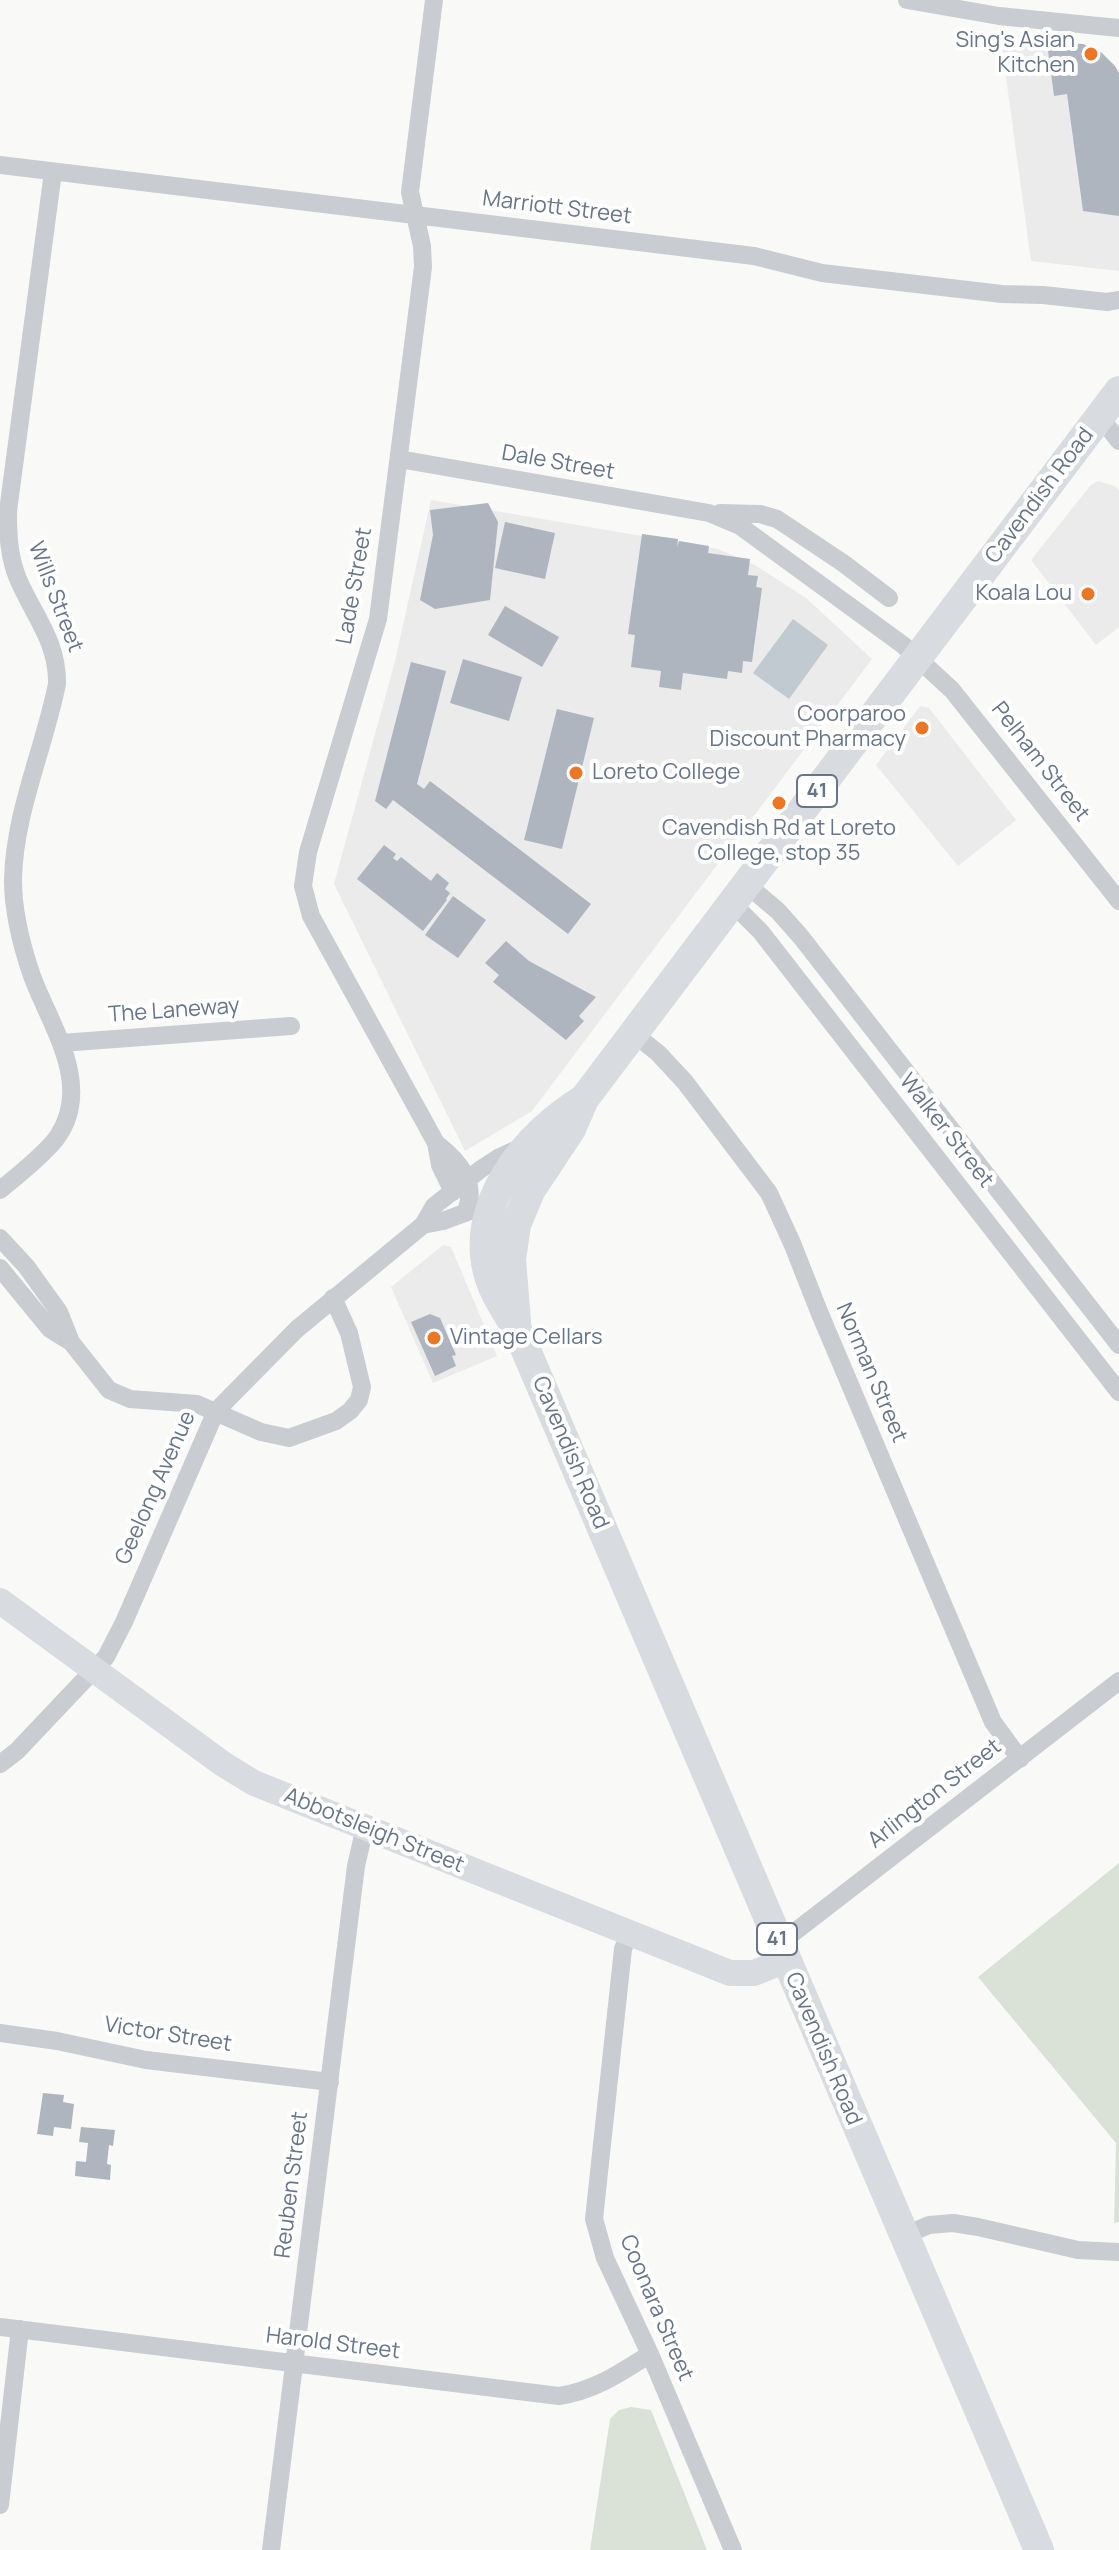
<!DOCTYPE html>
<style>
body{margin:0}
canvas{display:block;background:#f9faf7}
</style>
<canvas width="1119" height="2550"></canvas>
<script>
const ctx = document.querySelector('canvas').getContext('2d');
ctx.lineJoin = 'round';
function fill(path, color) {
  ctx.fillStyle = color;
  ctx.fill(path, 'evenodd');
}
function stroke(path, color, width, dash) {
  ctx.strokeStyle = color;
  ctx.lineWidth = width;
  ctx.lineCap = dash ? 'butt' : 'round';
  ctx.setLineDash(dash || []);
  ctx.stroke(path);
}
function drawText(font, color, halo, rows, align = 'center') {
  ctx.font = font + ' Manrope,sans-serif';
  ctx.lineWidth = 8;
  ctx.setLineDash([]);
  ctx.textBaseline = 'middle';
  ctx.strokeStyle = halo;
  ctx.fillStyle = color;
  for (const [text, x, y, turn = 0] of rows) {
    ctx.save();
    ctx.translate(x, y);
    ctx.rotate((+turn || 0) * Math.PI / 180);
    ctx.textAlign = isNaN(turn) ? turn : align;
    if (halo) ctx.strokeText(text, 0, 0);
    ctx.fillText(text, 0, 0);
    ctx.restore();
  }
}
fill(new Path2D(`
 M 1000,33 L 1083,44 L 1102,53 L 1119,137 L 1119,271 L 1031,261 Z
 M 1098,481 L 1115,486 L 1119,491 L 1119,627 L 1096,645 L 1031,560 L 1090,486 Z
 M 431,500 L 718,549 L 755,565 L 806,598 L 872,659 L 532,1111 L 465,1151 L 334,884 L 395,661 Z
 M 920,706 L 929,708 L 1016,820 L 958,866 L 876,765 Z
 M 443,1245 L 451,1247 L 497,1356 L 433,1383 L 391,1287 Z`), '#eaebea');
fill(new Path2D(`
 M 1119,1863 L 1119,2222 L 1114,2223 L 1116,2143 L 978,1977 Z
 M 631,2407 L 651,2410 L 707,2550 L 590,2550 L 610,2419 L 619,2410 Z`), '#dae2d8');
fill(new Path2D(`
 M 793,619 L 828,645 L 789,699 L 753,673 Z`), '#c1cad0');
fill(new Path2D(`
 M 1047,43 L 1083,44 L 1102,53 L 1115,66 L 1119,73 L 1119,216 L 1083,211 L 1067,94 L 1054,96 Z
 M 488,503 L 498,522 L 490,600 L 435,609 L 420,600 L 433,535 L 430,510 Z
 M 505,522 L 555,533 L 545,579 L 495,568 Z
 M 642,534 L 678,539 L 677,547 L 679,541 L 709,546 L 708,553 L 750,559 L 748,575 L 758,576 L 756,587 L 762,588 L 752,662 L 743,661 L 742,673 L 728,671 L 727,679 L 683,673 L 681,690 L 659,687 L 661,671 L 631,667 L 635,635 L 628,634 Z
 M 505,606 L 559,637 L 542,667 L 488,635 Z
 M 463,659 L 522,677 L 509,721 L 450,703 Z
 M 411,662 L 446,671 L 417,784 L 424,789 L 430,781 L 591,904 L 568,934 L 393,800 L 386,809 L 375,801 Z
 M 557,709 L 594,718 L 562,849 L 524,840 Z
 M 384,845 L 396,854 L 393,858 L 397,861 L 401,857 L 431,881 L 437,873 L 449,883 L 445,889 L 450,893 L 446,899 L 447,900 L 423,931 L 357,879 Z
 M 453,896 L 486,920 L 458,958 L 425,935 Z
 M 506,941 L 529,961 L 596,997 L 579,1016 L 584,1021 L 566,1040 L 493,982 L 499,975 L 485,963 Z
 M 430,1314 L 440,1318 L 456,1355 L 452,1356 L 456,1366 L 435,1376 L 411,1322 Z
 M 43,2093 L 64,2095 L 63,2102 L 74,2104 L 71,2129 L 54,2127 L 53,2136 L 37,2134 Z
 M 81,2127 L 115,2130 L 113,2146 L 109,2145 L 107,2164 L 111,2165 L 110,2180 L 75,2176 L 76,2161 L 86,2162 L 88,2143 L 79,2142 Z`), '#afb5be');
stroke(new Path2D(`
 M 434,0 L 410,192 L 422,246 L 423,267 L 378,619 L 308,852 L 303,886 L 311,916 L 436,1143 L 440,1165 L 453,1192
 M 907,0 L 999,16 L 1119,28
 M 0,165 L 754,256 L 822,273 L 1002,294 L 1043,295 L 1107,302 L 1119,300
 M 1100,417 L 1119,441
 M 399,459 L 709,513 L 740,526 L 903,645 L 952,690 L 1119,901
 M 720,513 L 760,514 L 777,519 L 843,563 L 889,598
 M 746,884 L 778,911 L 801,937 L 1119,1345
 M 732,903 L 761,932 L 1119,1392
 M 634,1034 L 658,1053 L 685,1082 L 769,1193 L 792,1243 L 820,1314 L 993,1722 L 1020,1759
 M 61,1043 L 291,1026
 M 436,1143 C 459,1161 479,1183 465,1213
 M 0,1190 C 14,1179 49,1150 58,1136 C 93,1084 50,1025 32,976 C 22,947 13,911 13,880 C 14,814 44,749 57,684 C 58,642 34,616 18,579 C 9,557 8,536 8,511 L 53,172
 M 423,1225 L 443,1221 L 497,1201
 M 0,1238 L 26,1266 L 59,1312 L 71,1342 L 109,1390 L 130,1399 L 197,1404 L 261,1432 L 289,1438 L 336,1421 L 350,1411 L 359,1400 L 362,1387 L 349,1333 L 333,1298
 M 0,1268 L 50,1329 L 71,1342
 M 0,1764 L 17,1751 L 106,1657 L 124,1622 L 216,1411 L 297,1329 L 423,1225 L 434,1206 L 481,1169 L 498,1158 L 524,1146
 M 630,1932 L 623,1949 L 594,2219 L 605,2258 L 650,2354 L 733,2550
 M 779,1944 L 1119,1681
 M 0,2033 L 57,2041 L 146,2060 L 330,2082
 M 903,2236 L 929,2225 L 953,2223 L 978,2227 L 1078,2250 L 1119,2252
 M 0,2327 L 559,2396 C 594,2391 620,2373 650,2354
 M 0,2505 L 20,2329
 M 271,2550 L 356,1866 L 365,1827`), '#c9ccd0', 18);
stroke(new Path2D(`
 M 0,1601 L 223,1764 L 254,1783 L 730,1973 L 754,1973 L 786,1960`), '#d8dbe0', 26);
stroke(new Path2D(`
 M 584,1099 C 526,1134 466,1206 490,1279 C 496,1299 510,1315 519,1334 L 1039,2550
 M 516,1321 L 511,1259 L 516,1225 L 530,1191 L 571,1129 L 584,1099 L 1119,391`), '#d8dbe0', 30);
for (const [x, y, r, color] of [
 [1091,54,8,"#ed7624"],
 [1088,594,8,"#ed7624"],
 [922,728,8,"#ed7624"],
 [576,773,8,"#ed7624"],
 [779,803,8,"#ed7624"],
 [434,1338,8,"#ed7624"]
]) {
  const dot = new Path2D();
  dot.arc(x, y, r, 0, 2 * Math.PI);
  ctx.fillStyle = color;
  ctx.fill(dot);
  stroke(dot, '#fff', 3);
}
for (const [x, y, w] of [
 [817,791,40],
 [777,1939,40]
]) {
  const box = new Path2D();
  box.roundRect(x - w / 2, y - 16, w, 32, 6);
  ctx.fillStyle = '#fff';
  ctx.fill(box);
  stroke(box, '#67748a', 2);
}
drawText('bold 20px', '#67748a', null, [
 ["41",817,791],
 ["41",777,1939]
]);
drawText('22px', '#67748a', '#fff', [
 ["Sing's Asian",1075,41],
 ["Kitchen",1075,66],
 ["Koala Lou",1072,594],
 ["Coorparoo",906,715],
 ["Discount Pharmacy",906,740],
 ["Loreto College",592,773,"left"],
 ["Cavendish Rd at Loreto",779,829,"center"],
 ["College, stop 35",779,854,"center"],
 ["Vintage Cellars",450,1338,"left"]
], 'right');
drawText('22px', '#67748a', '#fff', [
 ["Marriott Street",557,208,7],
 ["Dale Street",558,463,10],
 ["Cavendish Road",1040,496,-53],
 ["Lade Street",355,586,-80],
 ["Wills Street",55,597,69],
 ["Pelham Street",1040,762,52],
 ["The Laneway",174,1011,-4],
 ["Walker Street",946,1131,52],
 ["Norman Street",871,1373,67],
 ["Cavendish Road",570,1453,67],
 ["Geelong Avenue",156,1488,-66],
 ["Arlington Street",935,1794,-38],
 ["Abbotsleigh Street",374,1831,22],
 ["Victor Street",168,2035,9],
 ["Cavendish Road",823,2049,67],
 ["Reuben Street",292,2185,-83],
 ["Coonara Street",656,2308,67],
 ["Harold Street",333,2344,7]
]);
</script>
